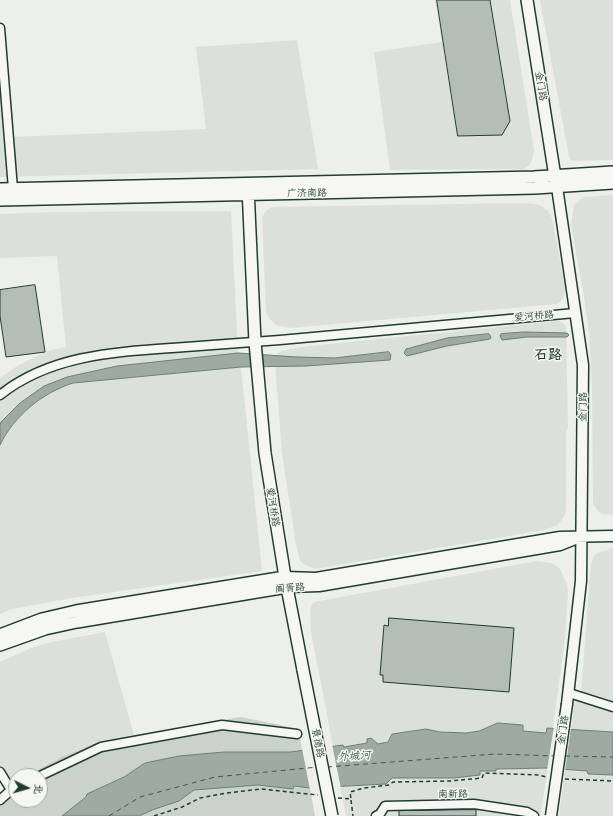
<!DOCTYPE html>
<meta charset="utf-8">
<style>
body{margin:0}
#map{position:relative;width:613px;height:816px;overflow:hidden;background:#edefea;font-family:Mali,"LXGW WenKai TC",sans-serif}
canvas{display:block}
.north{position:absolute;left:8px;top:768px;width:40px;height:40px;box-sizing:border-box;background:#f6f6f2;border:1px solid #a0aca6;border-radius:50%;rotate:95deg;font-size:11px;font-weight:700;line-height:16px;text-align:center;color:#1f3d34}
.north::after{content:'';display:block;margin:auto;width:14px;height:18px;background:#1f3d34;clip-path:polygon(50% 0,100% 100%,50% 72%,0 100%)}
</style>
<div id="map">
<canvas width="613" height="816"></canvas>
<div class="north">北</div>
</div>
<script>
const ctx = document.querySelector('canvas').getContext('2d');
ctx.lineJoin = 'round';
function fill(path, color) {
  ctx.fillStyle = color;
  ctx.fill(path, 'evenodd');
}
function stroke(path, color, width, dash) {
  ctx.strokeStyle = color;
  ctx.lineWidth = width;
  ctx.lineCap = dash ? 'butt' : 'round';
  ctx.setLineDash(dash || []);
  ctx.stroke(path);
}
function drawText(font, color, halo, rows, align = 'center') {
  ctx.font = font + ' Mali,"LXGW WenKai TC",sans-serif';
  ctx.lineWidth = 3;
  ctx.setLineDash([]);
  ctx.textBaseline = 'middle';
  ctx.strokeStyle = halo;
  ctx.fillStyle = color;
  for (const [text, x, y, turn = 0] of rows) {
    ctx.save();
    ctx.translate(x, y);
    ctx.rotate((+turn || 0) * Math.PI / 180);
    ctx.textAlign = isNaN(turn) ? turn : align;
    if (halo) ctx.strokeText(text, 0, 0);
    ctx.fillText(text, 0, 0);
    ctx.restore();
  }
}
fill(new Path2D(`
 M 435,0 L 510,0 L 534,150 L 533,157 L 529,166 L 523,169 L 390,170 L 374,52 L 442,42 Z
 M 540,0 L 613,0 L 613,160 L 575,161 L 571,160 L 569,157 Z
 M 297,40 L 318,169 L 0,177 L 0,67 L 10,137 L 206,129 L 196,47 Z
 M 613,195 L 613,515 L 602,514 L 598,511 L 593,504 L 592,388 L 589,333 L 584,297 L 571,225 L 574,205 L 582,198 L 585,197 Z
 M 523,203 L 535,204 L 542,206 L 548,211 L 552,218 L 565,286 L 565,293 L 562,300 L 557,304 L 291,328 L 276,325 L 270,319 L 266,313 L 262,217 L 267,210 L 272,207 Z
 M 231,211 L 238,353 L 117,366 L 67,377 L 44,386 L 20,403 L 7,415 L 0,425 L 0,378 L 17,366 L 47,351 L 66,347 L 57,256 L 0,258 L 0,214 L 53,212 Z
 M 557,321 L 562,322 L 565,325 L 566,328 L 568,427 L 566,433 L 566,507 L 565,515 L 558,525 L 544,530 L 315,569 L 303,564 L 300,560 L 296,545 L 282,453 L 275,362 L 277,354 L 282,351 L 309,346 Z
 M 241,367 L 262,571 L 72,598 L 12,609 L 0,614 L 0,445 L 12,426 L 21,415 L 50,392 L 60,387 L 73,383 Z
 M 613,548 L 613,705 L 581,693 L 591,563 L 595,554 Z
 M 537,561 L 552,563 L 560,569 L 567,584 L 568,593 L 565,638 L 553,728 L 547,728 L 547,733 L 523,731 L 523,725 L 498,723 L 479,731 L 453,733 L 426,729 L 392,734 L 388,742 L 382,744 L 378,744 L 370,738 L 367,739 L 367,743 L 344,747 L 343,745 L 333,746 L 311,632 L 310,612 L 311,606 L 314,602 Z
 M 105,632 L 134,735 L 101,743 L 46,764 L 25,776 L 16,776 L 16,781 L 13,783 L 8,780 L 0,768 L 0,662 L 31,648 L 47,643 Z
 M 575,699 L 613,711 L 613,732 L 571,729 Z
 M 548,768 L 540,816 L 346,816 L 340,787 L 385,784 L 392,778 L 454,778 L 479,775 L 480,771 L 496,771 L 496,769 Z
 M 565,769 L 588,771 L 588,774 L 613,775 L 613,816 L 559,816 Z`), '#dce0db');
fill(new Path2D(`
 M 241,717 L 299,729 L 302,750 L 290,752 L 224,752 L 179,756 L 145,763 L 124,777 L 87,794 L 86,797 L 62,816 L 0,816 L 0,793 L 16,781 L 16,800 L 40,800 L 40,776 L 25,776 L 65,755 L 101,743 L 134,735 Z
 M 258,785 L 293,788 L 294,786 L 310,788 L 315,816 L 139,816 L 152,810 L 179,801 L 194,790 Z`), '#cbd2cc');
const water = new Path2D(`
 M 524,332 L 567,333 L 569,335 L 567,337 L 527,337 L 502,340 L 500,336 L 501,334 Z
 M 489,334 L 491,337 L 490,339 L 447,346 L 407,356 L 404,353 L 406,349 L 447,338 Z
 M 389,352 L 391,355 L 390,360 L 306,366 L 241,367 L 73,383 C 42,393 14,416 0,445 L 0,425 L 1,422 L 20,403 L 44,386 L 67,377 L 117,366 L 238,353 L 297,357 L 334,358 Z
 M 498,723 L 523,725 L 523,731 L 546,733 L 547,728 L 613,732 L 613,775 L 588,774 L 587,771 L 548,768 L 496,769 L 496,771 L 480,771 L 480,775 L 454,778 L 392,778 L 386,784 L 310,788 L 294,786 L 293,789 L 258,785 L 194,790 L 179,801 L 152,810 L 139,816 L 62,816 L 86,797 L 87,794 L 124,777 L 145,763 L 179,756 L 224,752 L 290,752 L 343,745 L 344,747 L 367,743 L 367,739 L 371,738 L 378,744 L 388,742 L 392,734 L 426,729 L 440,732 L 466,733 L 479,731 Z`);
fill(water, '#9faaa4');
stroke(water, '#6c7e77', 1);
fill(new Path2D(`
 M 554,726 L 571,727 L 565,771 L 547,770 Z
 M 332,744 L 341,789 L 310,790 L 302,748 Z`), '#edefea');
stroke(new Path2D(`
 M 565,756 L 613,757
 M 327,767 L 495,754 L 556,756
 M 109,816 L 140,797 L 215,777 L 318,767`), '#3f5850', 1, [5, 4]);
const building = new Path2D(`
 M 437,0 L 490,0 L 510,121 L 502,135 L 458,136 Z
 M 35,285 L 45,352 L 6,357 L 0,316 L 0,290 Z
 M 389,618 L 514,628 L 509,692 L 383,682 L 383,675 L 380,675 L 384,625 L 388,626 Z
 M 476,810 L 476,816 L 399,816 L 399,811 Z`);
fill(building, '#b4bdb8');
stroke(building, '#1f3d34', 1);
const minor = new Path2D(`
 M 0,28 L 13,189
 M 0,395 C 49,356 112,352 172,348 C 208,345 244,343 280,340 C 378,331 476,322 575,313
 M 569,693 L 613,707
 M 0,772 L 11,790 L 16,787
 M 40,776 L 101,747 L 222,725 L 297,734
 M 0,800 L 11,790
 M 376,816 L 380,814 L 385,806 L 474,804 L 527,812 L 534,816`);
const tertiary = new Path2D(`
 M 557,187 L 583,365 L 581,581 L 567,704
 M 285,577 L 316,578 L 560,537 L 613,536
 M 287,587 L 319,586 L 560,545 L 575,539`);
const secondary = new Path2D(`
 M 527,0 L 556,183
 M 248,188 L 255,342 L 265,453 L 285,577 L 303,670
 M 0,189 L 534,177 L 613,172
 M 0,200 L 535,188 L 613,183
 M 0,635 L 42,619 L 76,611 L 285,577
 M 0,645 L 45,629 L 77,622 L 287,587`);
stroke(minor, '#1f3d34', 11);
stroke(tertiary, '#1f3d34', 13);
stroke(secondary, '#1f3d34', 14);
stroke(new Path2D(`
 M 565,779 L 613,781
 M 338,798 L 351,799 L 350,792 L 364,788 L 389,785 L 393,782 L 450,781 L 482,778 L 484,773 L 538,775 L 547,777
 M 351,800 L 353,816
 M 154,816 L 182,807 L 200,798 L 227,793 L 261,789 L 318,795`), '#1f3d34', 1.5, [4, 3]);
stroke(minor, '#f6f6f2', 8);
stroke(tertiary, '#f6f6f2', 10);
stroke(secondary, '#f6f6f2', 11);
const tertiaryBridge = new Path2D(`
 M 551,816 L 567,704`);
const secondaryBridge = new Path2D(`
 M 303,670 L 332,816`);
stroke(tertiaryBridge, '#1f3d34', 13, []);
stroke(secondaryBridge, '#1f3d34', 14, []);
stroke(tertiaryBridge, '#f6f6f2', 10);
stroke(secondaryBridge, '#f6f6f2', 11);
drawText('10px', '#1f3d34', '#f6f6f2', [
 ["金门路",541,86,81],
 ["广济南路",307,193,-1],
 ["爱河桥路",534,316,-5],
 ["金门路",583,407,-89],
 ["爱河桥路",273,507,81],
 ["阊胥路",290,588,-5],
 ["金门路",563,730,-82],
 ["景德路",318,743,79],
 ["南新路",453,794,-1]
]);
drawText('italic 11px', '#3f5850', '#f6f6f2', [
 ["外城河",354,756,-3]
]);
drawText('bold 14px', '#1f3d34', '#f6f6f2', [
 ["石路",548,355]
]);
</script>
